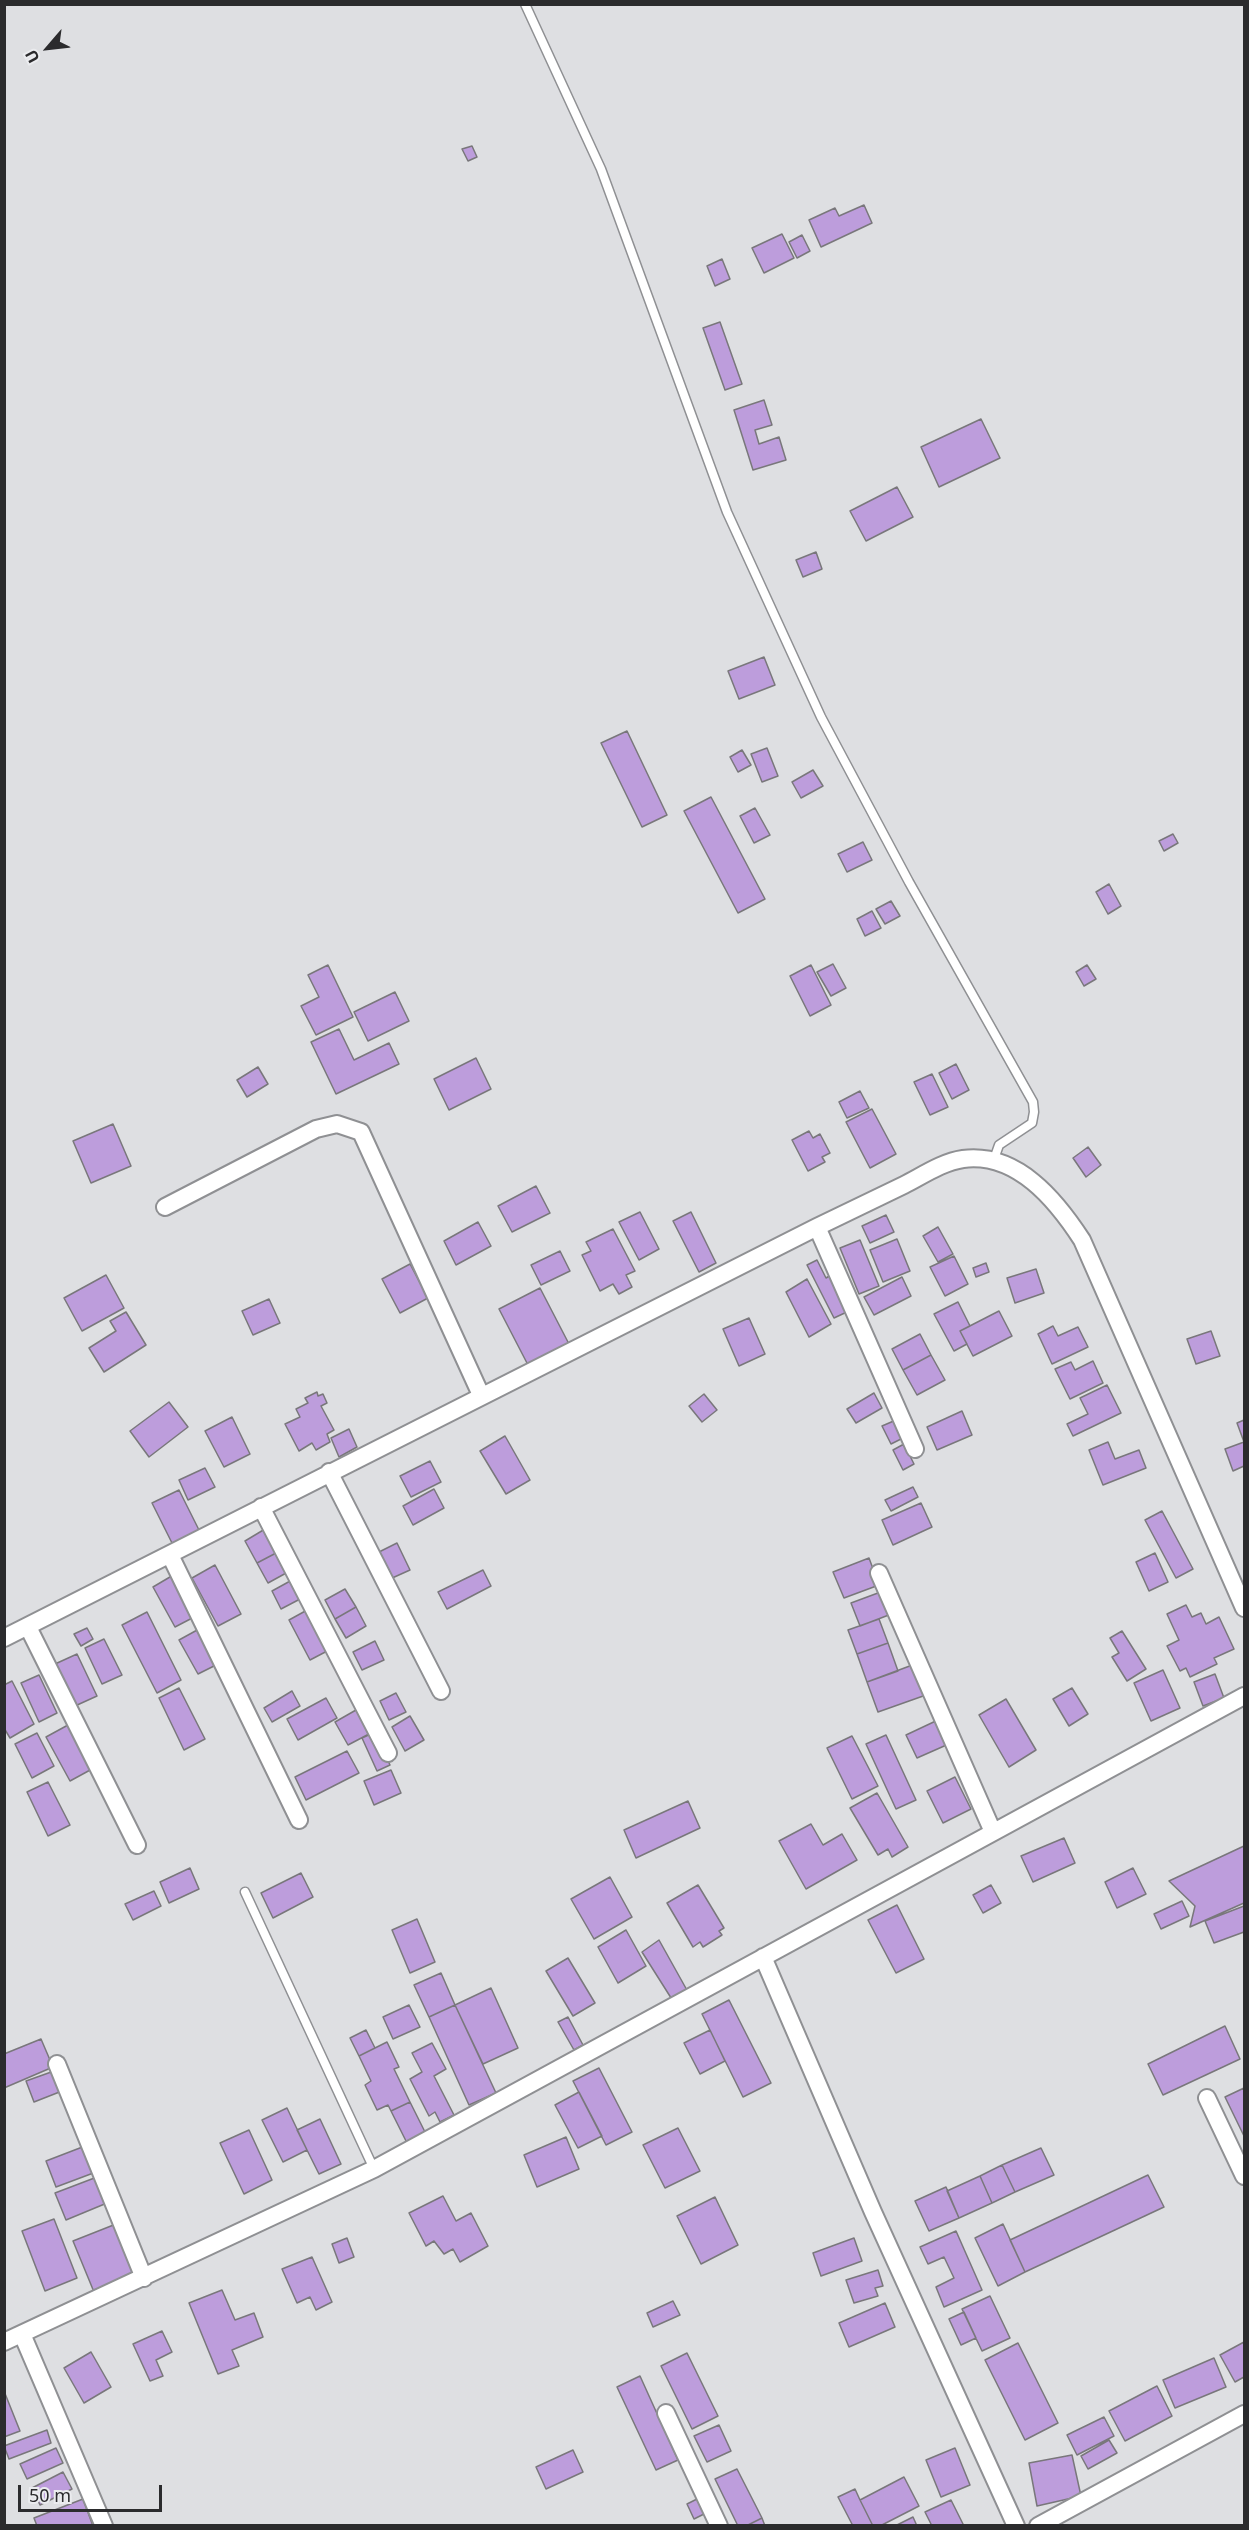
<!DOCTYPE html>
<style>
body{margin:0}
#map{position:relative;width:1249px;height:2530px;overflow:hidden;background:#dedfe2;font-family:"Noto Sans",sans-serif}
canvas{display:block}
.frame{position:absolute;inset:0;border:6px solid #2b2b2d;pointer-events:none}
.north{position:absolute;left:18px;top:18px;width:60px;height:60px;-webkit-text-stroke:4px #ebecef;paint-order:stroke;rotate:242deg;font-size:16px;font-weight:700;line-height:24px;text-align:center;color:#2b2b2d}
.north::after{content:'';display:block;margin:auto;width:21px;height:27px;background:#2b2b2d;clip-path:polygon(50% 0,100% 100%,50% 72%,0 100%)}
.scale{position:absolute;left:18px;top:2485px;width:144px;height:27px;box-sizing:border-box;border:3px solid #2b2b2d;border-top:0;padding-left:8px;font-size:18px;line-height:21px;white-space:nowrap;color:#2b2b2d;-webkit-text-stroke:4px #ebecef;paint-order:stroke}
</style>
<div id="map">
<canvas width="1249" height="2530"></canvas>
<div class="frame"></div>
<div class="north">U</div>
<div class="scale">50 m</div>
</div>
<script>
const ctx = document.querySelector('canvas').getContext('2d');
ctx.lineJoin = 'round';
function fill(path, color) {
  ctx.fillStyle = color;
  ctx.fill(path, 'evenodd');
}
function stroke(path, color, width, dash) {
  ctx.strokeStyle = color;
  ctx.lineWidth = width;
  ctx.lineCap = dash ? 'butt' : 'round';
  ctx.setLineDash(dash || []);
  ctx.stroke(path);
}
const building = new Path2D(`
 M 472,146 L 477,157 L 468,161 L 462,149 Z
 M 864,205 L 872,223 L 821,247 L 809,220 L 835,208 L 839,216 Z
 M 782,234 L 794,258 L 764,273 L 752,248 Z
 M 802,235 L 810,251 L 797,258 L 789,242 Z
 M 722,259 L 730,279 L 715,286 L 707,266 Z
 M 720,322 L 742,384 L 725,390 L 703,328 Z
 M 764,400 L 772,425 L 755,430 L 759,444 L 779,437 L 786,460 L 753,470 L 734,410 Z
 M 981,419 L 1000,458 L 939,487 L 921,447 Z
 M 897,487 L 913,517 L 866,541 L 850,511 Z
 M 816,552 L 822,569 L 803,577 L 796,560 Z
 M 764,657 L 775,685 L 739,699 L 728,671 Z
 M 627,731 L 667,815 L 642,827 L 601,743 Z
 M 767,748 L 778,776 L 762,782 L 751,754 Z
 M 742,750 L 751,765 L 738,772 L 730,757 Z
 M 813,770 L 823,786 L 801,798 L 792,782 Z
 M 711,797 L 765,899 L 738,913 L 684,811 Z
 M 755,808 L 770,835 L 754,843 L 740,816 Z
 M 1173,834 L 1178,843 L 1164,851 L 1159,841 Z
 M 863,842 L 872,860 L 847,872 L 838,854 Z
 M 1109,884 L 1121,906 L 1108,914 L 1096,892 Z
 M 891,901 L 900,916 L 885,924 L 876,909 Z
 M 872,911 L 881,928 L 865,936 L 857,919 Z
 M 833,964 L 846,988 L 831,996 L 817,972 Z
 M 328,965 L 353,1017 L 316,1035 L 301,1006 L 319,997 L 308,975 Z
 M 811,965 L 831,1005 L 810,1016 L 790,976 Z
 M 1087,965 L 1096,979 L 1084,986 L 1076,972 Z
 M 395,992 L 409,1021 L 368,1041 L 354,1012 Z
 M 339,1029 L 354,1060 L 389,1043 L 399,1064 L 336,1094 L 311,1042 Z
 M 476,1058 L 491,1089 L 449,1110 L 434,1079 Z
 M 956,1064 L 969,1090 L 952,1099 L 939,1073 Z
 M 258,1067 L 268,1084 L 247,1097 L 237,1080 Z
 M 932,1074 L 948,1107 L 930,1115 L 914,1082 Z
 M 860,1091 L 869,1108 L 847,1118 L 839,1102 Z
 M 872,1109 L 896,1154 L 870,1168 L 846,1122 Z
 M 113,1124 L 131,1166 L 91,1183 L 73,1141 Z
 M 809,1131 L 813,1138 L 820,1134 L 830,1153 L 822,1157 L 825,1162 L 808,1171 L 792,1140 Z
 M 1088,1147 L 1101,1165 L 1086,1177 L 1073,1158 Z
 M 536,1186 L 550,1213 L 512,1232 L 498,1206 Z
 M 640,1212 L 659,1249 L 639,1260 L 619,1222 Z
 M 691,1212 L 716,1263 L 699,1272 L 673,1221 Z
 M 886,1215 L 894,1232 L 870,1243 L 862,1226 Z
 M 478,1222 L 491,1246 L 456,1265 L 444,1241 Z
 M 938,1227 L 953,1254 L 938,1262 L 923,1236 Z
 M 613,1229 L 635,1271 L 626,1275 L 632,1287 L 619,1294 L 613,1284 L 600,1291 L 582,1255 L 591,1251 L 586,1242 Z
 M 897,1239 L 910,1271 L 883,1282 L 870,1250 Z
 M 860,1240 L 879,1286 L 859,1294 L 840,1248 Z
 M 560,1251 L 570,1271 L 541,1285 L 531,1265 Z
 M 954,1256 L 968,1284 L 945,1296 L 930,1267 Z
 M 817,1260 L 826,1278 L 831,1275 L 849,1311 L 834,1318 L 807,1265 Z
 M 986,1263 L 989,1272 L 976,1277 L 973,1268 Z
 M 410,1264 L 428,1298 L 400,1313 L 382,1279 Z
 M 1036,1269 L 1044,1293 L 1015,1303 L 1007,1278 Z
 M 106,1275 L 124,1308 L 82,1331 L 64,1298 Z
 M 902,1277 L 911,1296 L 874,1315 L 864,1297 Z
 M 807,1279 L 831,1324 L 809,1337 L 786,1292 Z
 M 540,1288 L 569,1344 L 528,1365 L 499,1309 Z
 M 269,1299 L 280,1323 L 253,1335 L 242,1311 Z
 M 958,1302 L 970,1326 L 960,1331 L 967,1344 L 954,1351 L 934,1314 Z
 M 999,1311 L 1012,1336 L 973,1356 L 960,1331 Z
 M 126,1312 L 146,1345 L 104,1372 L 89,1348 L 116,1331 L 110,1321 Z
 M 749,1318 L 765,1354 L 739,1366 L 723,1329 Z
 M 1053,1326 L 1058,1336 L 1078,1327 L 1088,1347 L 1052,1364 L 1038,1334 Z
 M 1211,1331 L 1220,1356 L 1196,1364 L 1187,1339 Z
 M 920,1334 L 931,1355 L 903,1370 L 892,1349 Z
 M 931,1355 L 945,1380 L 917,1395 L 903,1370 Z
 M 1093,1361 L 1103,1383 L 1070,1399 L 1055,1369 L 1071,1362 L 1075,1370 Z
 M 1107,1385 L 1121,1413 L 1073,1436 L 1067,1424 L 1088,1414 L 1080,1398 Z
 M 317,1392 L 318,1396 L 323,1394 L 327,1403 L 321,1406 L 334,1430 L 327,1434 L 330,1442 L 316,1450 L 312,1443 L 299,1451 L 285,1424 L 300,1417 L 296,1409 L 308,1403 L 305,1398 Z
 M 874,1393 L 882,1408 L 856,1423 L 847,1409 Z
 M 704,1394 L 717,1410 L 702,1422 L 689,1406 Z
 M 169,1402 L 188,1427 L 149,1457 L 130,1431 Z
 M 962,1411 L 972,1435 L 937,1450 L 927,1427 Z
 M 232,1417 L 250,1454 L 224,1467 L 205,1431 Z
 M 896,1420 L 905,1437 L 891,1444 L 882,1426 Z
 M 1244,1420 L 1244,1466 L 1233,1471 L 1225,1449 L 1244,1442 L 1237,1423 Z
 M 349,1429 L 357,1447 L 339,1457 L 331,1438 Z
 M 505,1436 L 530,1480 L 506,1494 L 480,1451 Z
 M 1108,1442 L 1115,1459 L 1139,1450 L 1146,1468 L 1103,1485 L 1089,1450 Z
 M 904,1444 L 914,1464 L 903,1470 L 893,1450 Z
 M 430,1461 L 441,1482 L 411,1497 L 400,1476 Z
 M 205,1468 L 215,1487 L 188,1500 L 179,1480 Z
 M 913,1487 L 918,1497 L 891,1511 L 885,1500 Z
 M 434,1489 L 444,1508 L 413,1525 L 403,1506 Z
 M 179,1490 L 200,1532 L 173,1545 L 152,1503 Z
 M 921,1503 L 932,1527 L 893,1545 L 882,1520 Z
 M 1162,1511 L 1193,1569 L 1176,1578 L 1145,1520 Z
 M 265,1529 L 278,1552 L 257,1563 L 245,1541 Z
 M 397,1543 L 410,1570 L 390,1579 L 377,1553 Z
 M 278,1552 L 288,1572 L 268,1583 L 257,1563 Z
 M 1155,1553 L 1168,1582 L 1149,1591 L 1136,1562 Z
 M 869,1558 L 879,1585 L 844,1598 L 833,1572 Z
 M 215,1565 L 241,1614 L 218,1626 L 192,1578 Z
 M 483,1570 L 491,1586 L 447,1609 L 438,1592 Z
 M 175,1574 L 198,1615 L 175,1627 L 153,1587 Z
 M 292,1580 L 302,1598 L 281,1609 L 272,1591 Z
 M 345,1589 L 356,1607 L 335,1619 L 325,1600 Z
 M 886,1590 L 894,1613 L 860,1626 L 851,1603 Z
 M 1186,1605 L 1192,1617 L 1201,1613 L 1206,1624 L 1219,1617 L 1234,1649 L 1214,1658 L 1217,1664 L 1190,1677 L 1186,1668 L 1180,1671 L 1167,1646 L 1179,1640 L 1167,1614 Z
 M 356,1607 L 366,1626 L 346,1638 L 335,1619 Z
 M 309,1609 L 331,1649 L 310,1660 L 289,1620 Z
 M 147,1612 L 181,1680 L 157,1693 L 122,1625 Z
 M 879,1619 L 888,1643 L 857,1654 L 848,1630 Z
 M 87,1628 L 93,1639 L 81,1646 L 74,1634 Z
 M 199,1629 L 218,1664 L 198,1674 L 179,1640 Z
 M 1122,1631 L 1146,1669 L 1127,1681 L 1112,1657 L 1119,1653 L 1110,1638 Z
 M 104,1639 L 122,1675 L 102,1684 L 85,1648 Z
 M 375,1641 L 384,1660 L 362,1670 L 353,1652 Z
 M 888,1643 L 898,1671 L 867,1682 L 857,1654 Z
 M 77,1654 L 97,1696 L 75,1706 L 55,1664 Z
 M 915,1664 L 926,1695 L 878,1712 L 867,1682 Z
 M 1163,1670 L 1180,1708 L 1151,1721 L 1134,1683 Z
 M 1215,1674 L 1224,1698 L 1203,1706 L 1194,1682 Z
 M 39,1675 L 57,1713 L 39,1722 L 21,1683 Z
 M 12,1681 L 34,1724 L 10,1738 L 4,1728 L 4,1685 Z
 M 179,1688 L 205,1739 L 184,1750 L 159,1698 Z
 M 1072,1688 L 1088,1714 L 1069,1726 L 1053,1699 Z
 M 292,1691 L 300,1706 L 272,1722 L 264,1708 Z
 M 396,1693 L 406,1712 L 389,1720 L 380,1701 Z
 M 326,1698 L 337,1718 L 298,1740 L 287,1719 Z
 M 1006,1699 L 1036,1750 L 1009,1767 L 979,1715 Z
 M 356,1710 L 369,1734 L 348,1745 L 335,1722 Z
 M 410,1716 L 424,1740 L 405,1751 L 392,1727 Z
 M 940,1719 L 951,1743 L 917,1758 L 906,1735 Z
 M 68,1725 L 92,1769 L 70,1781 L 46,1737 Z
 M 375,1732 L 390,1765 L 377,1771 L 362,1738 Z
 M 37,1733 L 54,1766 L 32,1778 L 15,1744 Z
 M 886,1735 L 916,1800 L 896,1809 L 866,1744 Z
 M 852,1736 L 878,1786 L 852,1799 L 827,1748 Z
 M 347,1751 L 359,1773 L 306,1800 L 295,1777 Z
 M 391,1770 L 401,1793 L 374,1805 L 364,1781 Z
 M 955,1777 L 971,1809 L 943,1823 L 927,1791 Z
 M 48,1782 L 70,1825 L 48,1836 L 27,1792 Z
 M 877,1793 L 908,1847 L 892,1857 L 888,1849 L 878,1855 L 850,1808 Z
 M 688,1801 L 700,1828 L 636,1858 L 624,1830 Z
 M 811,1824 L 823,1845 L 842,1834 L 857,1860 L 806,1889 L 779,1841 Z
 M 1064,1838 L 1075,1863 L 1033,1882 L 1021,1856 Z
 M 1244,1846 L 1244,1903 L 1190,1927 L 1195,1906 L 1169,1881 Z
 M 190,1868 L 199,1889 L 169,1903 L 160,1882 Z
 M 1133,1868 L 1146,1894 L 1117,1908 L 1105,1882 Z
 M 301,1873 L 313,1897 L 273,1918 L 261,1893 Z
 M 610,1877 L 632,1917 L 594,1939 L 571,1899 Z
 M 698,1885 L 724,1928 L 719,1931 L 722,1935 L 703,1947 L 700,1942 L 693,1947 L 667,1903 Z
 M 991,1885 L 1001,1903 L 983,1913 L 973,1895 Z
 M 154,1891 L 161,1906 L 133,1920 L 125,1904 Z
 M 1182,1901 L 1189,1916 L 1161,1929 L 1154,1914 Z
 M 897,1905 L 924,1959 L 896,1973 L 868,1920 Z
 M 1244,1906 L 1244,1932 L 1214,1943 L 1205,1921 Z
 M 417,1919 L 435,1962 L 410,1973 L 392,1930 Z
 M 626,1930 L 646,1966 L 618,1983 L 598,1947 Z
 M 659,1940 L 688,1992 L 673,2001 L 642,1952 Z
 M 568,1958 L 595,2003 L 573,2016 L 546,1971 Z
 M 441,1973 L 455,2005 L 429,2017 L 414,1985 Z
 M 491,1988 L 518,2048 L 483,2064 L 455,2005 Z
 M 729,2000 L 771,2083 L 743,2097 L 702,2014 Z
 M 409,2005 L 420,2027 L 393,2039 L 383,2017 Z
 M 455,2005 L 496,2093 L 469,2105 L 429,2017 Z
 M 568,2017 L 583,2045 L 574,2050 L 558,2022 Z
 M 1225,2026 L 1240,2059 L 1163,2095 L 1148,2064 Z
 M 366,2030 L 375,2048 L 359,2056 L 350,2038 Z
 M 710,2030 L 725,2061 L 700,2074 L 684,2043 Z
 M 41,2039 L 53,2067 L 4,2088 L 4,2054 Z
 M 387,2042 L 399,2067 L 394,2069 L 410,2102 L 391,2111 L 388,2105 L 377,2110 L 365,2085 L 371,2081 L 359,2056 Z
 M 432,2043 L 446,2069 L 434,2076 L 454,2115 L 440,2122 L 435,2112 L 429,2116 L 410,2079 L 422,2072 L 412,2053 Z
 M 599,2068 L 632,2132 L 606,2145 L 573,2081 Z
 M 54,2071 L 62,2091 L 34,2102 L 26,2081 Z
 M 1244,2088 L 1244,2136 L 1225,2097 Z
 M 579,2092 L 602,2136 L 578,2148 L 555,2105 Z
 M 410,2102 L 426,2134 L 407,2143 L 391,2111 Z
 M 287,2108 L 307,2150 L 283,2162 L 262,2120 Z
 M 320,2119 L 341,2164 L 319,2174 L 297,2130 Z
 M 678,2128 L 700,2171 L 665,2188 L 643,2145 Z
 M 249,2130 L 272,2180 L 244,2194 L 220,2143 Z
 M 566,2137 L 579,2169 L 537,2187 L 524,2155 Z
 M 85,2146 L 96,2172 L 56,2187 L 46,2161 Z
 M 1041,2148 L 1054,2175 L 1015,2192 L 1002,2165 Z
 M 1002,2165 L 1015,2192 L 992,2203 L 980,2176 Z
 M 1148,2175 L 1164,2207 L 1025,2272 L 1010,2240 Z
 M 980,2176 L 992,2203 L 959,2218 L 947,2191 Z
 M 97,2177 L 107,2203 L 66,2220 L 55,2193 Z
 M 946,2187 L 959,2218 L 929,2231 L 915,2201 Z
 M 443,2196 L 456,2221 L 471,2213 L 488,2246 L 460,2262 L 453,2249 L 444,2254 L 434,2241 L 426,2246 L 409,2213 Z
 M 715,2197 L 738,2245 L 701,2264 L 677,2216 Z
 M 54,2219 L 77,2278 L 45,2291 L 22,2231 Z
 M 116,2224 L 137,2275 L 94,2292 L 73,2241 Z
 M 1003,2224 L 1025,2272 L 998,2286 L 975,2238 Z
 M 956,2231 L 982,2290 L 944,2307 L 936,2287 L 954,2278 L 944,2257 L 928,2264 L 920,2247 Z
 M 347,2238 L 354,2257 L 339,2263 L 332,2244 Z
 M 854,2238 L 862,2261 L 821,2276 L 813,2253 Z
 M 312,2257 L 332,2302 L 316,2310 L 310,2297 L 297,2303 L 282,2269 Z
 M 878,2270 L 883,2286 L 875,2288 L 878,2296 L 854,2303 L 846,2280 Z
 M 222,2290 L 235,2320 L 254,2313 L 263,2337 L 232,2350 L 239,2366 L 218,2374 L 189,2303 Z
 M 990,2296 L 1010,2338 L 982,2351 L 962,2309 Z
 M 673,2301 L 680,2315 L 653,2327 L 647,2313 Z
 M 885,2303 L 895,2327 L 849,2347 L 839,2323 Z
 M 964,2312 L 976,2338 L 961,2345 L 949,2319 Z
 M 162,2331 L 172,2352 L 156,2360 L 163,2376 L 150,2381 L 133,2344 Z
 M 1244,2342 L 1244,2377 L 1235,2382 L 1220,2355 Z
 M 1018,2343 L 1058,2423 L 1025,2440 L 985,2360 Z
 M 91,2352 L 111,2387 L 84,2403 L 64,2368 Z
 M 687,2353 L 718,2416 L 692,2429 L 661,2366 Z
 M 1214,2358 L 1226,2387 L 1175,2408 L 1163,2380 Z
 M 640,2376 L 678,2460 L 656,2470 L 617,2387 Z
 M 1157,2386 L 1172,2416 L 1125,2441 L 1109,2411 Z
 M 4,2391 L 20,2431 L 4,2437 Z
 M 1104,2417 L 1114,2436 L 1077,2455 L 1067,2435 Z
 M 719,2425 L 731,2451 L 707,2462 L 694,2436 Z
 M 47,2430 L 51,2443 L 9,2459 L 4,2446 Z
 M 1109,2440 L 1117,2453 L 1088,2469 L 1081,2456 Z
 M 56,2448 L 63,2463 L 27,2479 L 20,2464 Z
 M 955,2448 L 970,2485 L 941,2497 L 926,2460 Z
 M 573,2450 L 583,2472 L 546,2489 L 536,2467 Z
 M 1072,2455 L 1081,2496 L 1037,2506 L 1029,2463 Z
 M 737,2469 L 762,2518 L 746,2526 L 738,2526 L 715,2479 Z
 M 63,2472 L 72,2489 L 40,2505 L 32,2488 Z
 M 904,2477 L 919,2506 L 880,2526 L 873,2526 L 860,2500 Z
 M 855,2489 L 860,2500 L 873,2526 L 853,2526 L 838,2497 Z
 M 701,2497 L 708,2512 L 694,2519 L 687,2504 Z
 M 83,2499 L 93,2526 L 37,2526 L 34,2518 Z
 M 951,2500 L 964,2526 L 932,2526 L 925,2512 Z
 M 913,2517 L 917,2526 L 898,2526 L 897,2525 Z
 M 762,2518 L 765,2526 L 746,2526 Z`);
fill(building, '#bd9ddc');
stroke(building, '#79777b', 1.5);
const lane = new Path2D(`
 M 525,4 L 601,169 L 727,512 L 821,717 L 909,882 L 1033,1102 L 1034,1112 L 1032,1123 L 999,1145 L 993,1162
 M 245,1892 L 374,2169`);
const street = new Path2D(`
 M 165,1207 L 316,1129 L 337,1124 L 361,1132 L 481,1395
 M 817,1227 L 915,1449
 M 329,1472 L 441,1691
 M 261,1507 L 388,1753
 M 170,1555 L 299,1820
 M 879,1573 L 993,1832
 M 28,1627 L 137,1845
 M 4,1638 L 817,1227 C 846,1213 875,1199 904,1185 C 922,1176 942,1162 963,1159 C 1017,1152 1056,1200 1082,1240 L 1244,1608
 M 763,1957 L 873,2212 L 1016,2526
 M 57,2064 L 144,2278
 M 1207,2098 L 1244,2176
 M 22,2334 L 104,2526
 M 4,2342 L 374,2169 L 1244,1696
 M 666,2413 L 719,2526
 M 1038,2526 L 1244,2414`);
stroke(lane, '#8f9093', 11);
stroke(street, '#8f9093', 20);
stroke(lane, '#fff', 8);
stroke(street, '#fff', 16);
</script>
